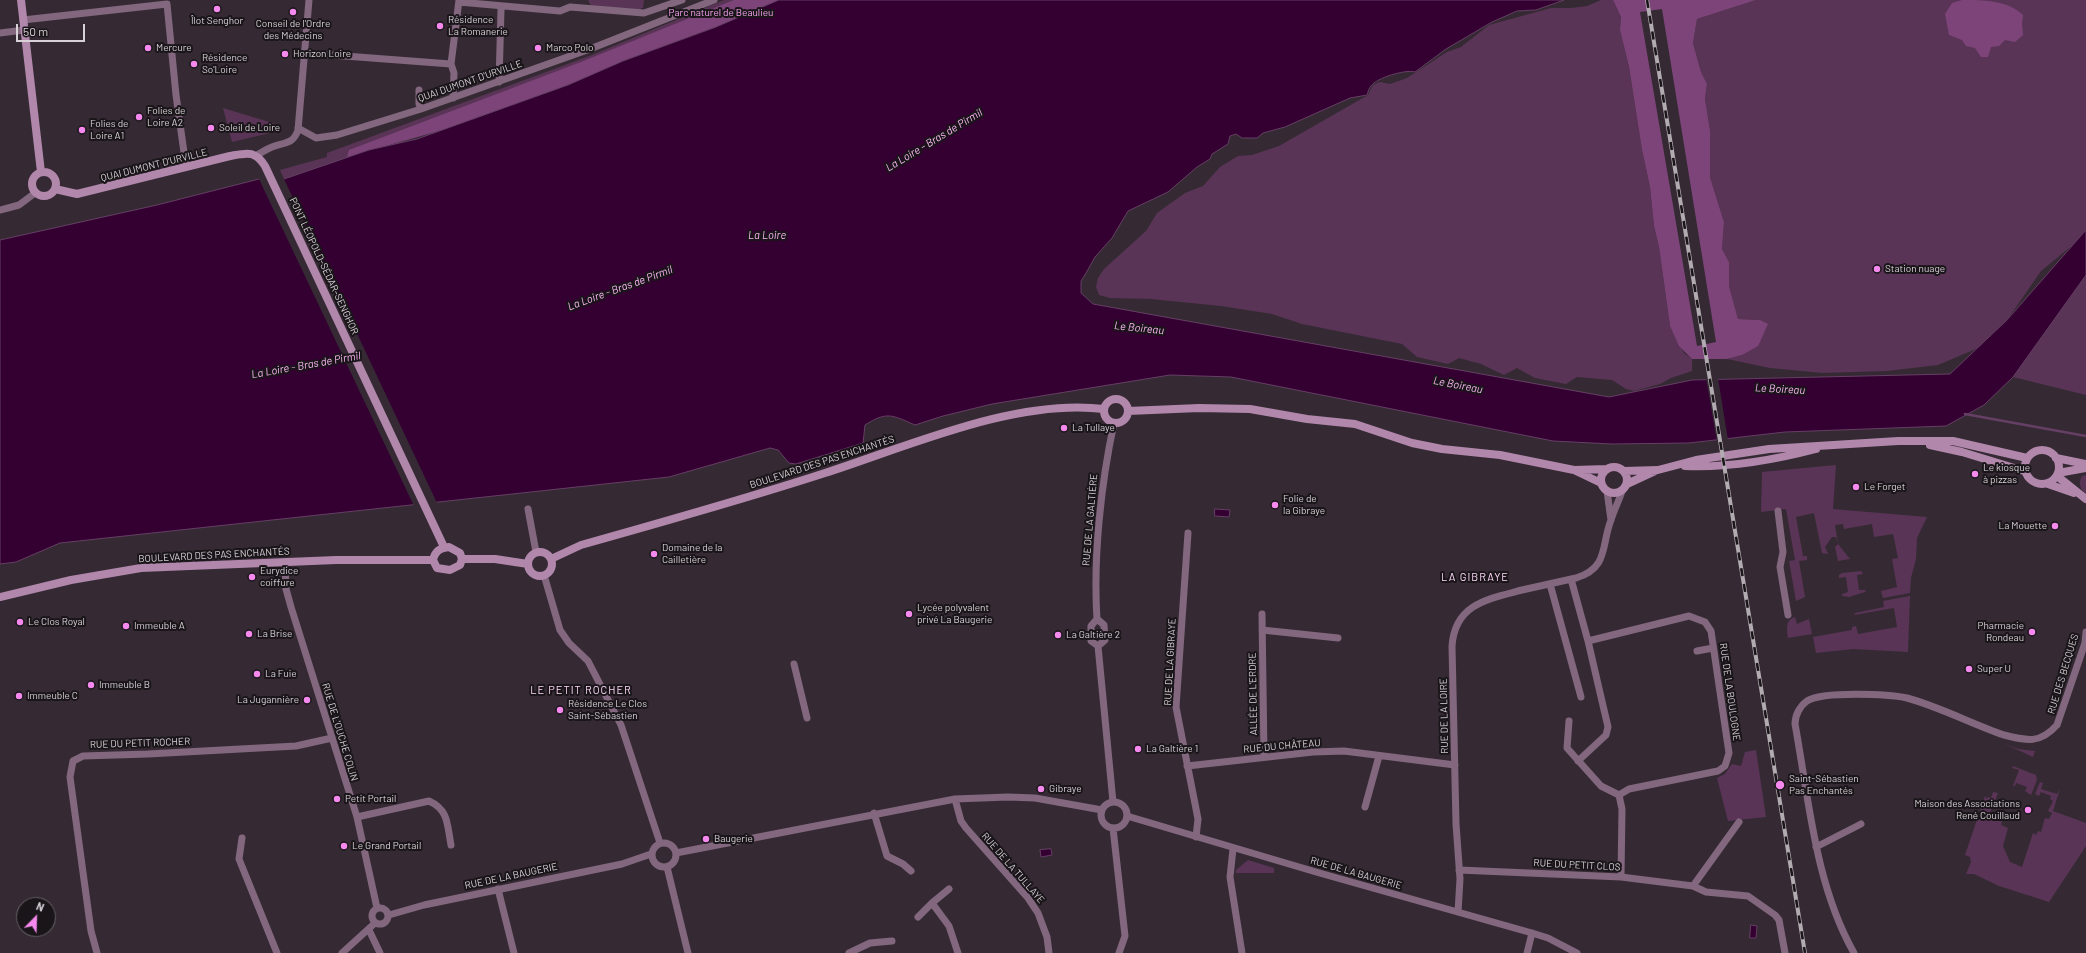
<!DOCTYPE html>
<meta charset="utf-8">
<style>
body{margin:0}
#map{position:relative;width:2086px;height:953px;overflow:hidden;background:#352a33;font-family:Barlow,sans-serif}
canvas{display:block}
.north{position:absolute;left:16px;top:897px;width:40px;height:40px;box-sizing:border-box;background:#191519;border:1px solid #656065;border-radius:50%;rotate:23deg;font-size:11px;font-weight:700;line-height:16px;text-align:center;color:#d8d1d7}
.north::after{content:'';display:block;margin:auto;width:14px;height:18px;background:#f689ee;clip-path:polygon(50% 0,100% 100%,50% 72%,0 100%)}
.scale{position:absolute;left:16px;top:24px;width:69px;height:18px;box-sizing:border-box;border:2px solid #d8d1d7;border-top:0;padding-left:5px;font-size:12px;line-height:14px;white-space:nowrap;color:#d8d1d7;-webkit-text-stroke:3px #191519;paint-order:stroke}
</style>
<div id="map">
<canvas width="2086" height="953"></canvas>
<div class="north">N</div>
<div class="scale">50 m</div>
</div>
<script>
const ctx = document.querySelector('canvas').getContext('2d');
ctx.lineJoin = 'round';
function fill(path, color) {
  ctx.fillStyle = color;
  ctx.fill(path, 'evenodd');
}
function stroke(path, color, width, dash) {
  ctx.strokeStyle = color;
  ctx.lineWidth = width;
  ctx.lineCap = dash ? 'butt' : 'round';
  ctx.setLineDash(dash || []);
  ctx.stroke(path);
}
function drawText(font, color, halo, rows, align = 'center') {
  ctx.font = font + ' Barlow,sans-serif';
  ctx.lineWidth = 4;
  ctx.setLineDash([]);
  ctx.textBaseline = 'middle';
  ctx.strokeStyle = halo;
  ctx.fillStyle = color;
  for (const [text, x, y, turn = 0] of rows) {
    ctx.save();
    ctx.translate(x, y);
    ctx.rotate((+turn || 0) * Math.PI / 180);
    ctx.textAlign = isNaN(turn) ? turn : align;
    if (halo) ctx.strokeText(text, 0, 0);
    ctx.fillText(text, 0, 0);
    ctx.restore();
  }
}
fill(new Path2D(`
 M 588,0 L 644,0 L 643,8 L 641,8 L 641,10 L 591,6 Z
 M 724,0 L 779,0 L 648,51 L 568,85 L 284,179 L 280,170 L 327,157 L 327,153 L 592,55 Z
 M 1601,0 L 1613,0 L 1621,17 L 1620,30 L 1629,67 L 1642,150 L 1650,187 L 1654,226 L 1659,247 L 1670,326 L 1684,353 L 1692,359 L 1692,371 L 1671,378 L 1660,384 L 1634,391 L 1626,389 L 1612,380 L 1577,377 L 1566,384 L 1535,378 L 1517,368 L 1504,375 L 1481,364 L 1459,358 L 1448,364 L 1417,357 L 1402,344 L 1302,324 L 1272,314 L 1221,306 L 1151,299 L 1110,298 L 1099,295 L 1096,287 L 1098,278 L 1104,269 L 1146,231 L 1157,213 L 1185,193 L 1203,186 L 1220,167 L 1238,156 L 1252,155 L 1279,146 L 1368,95 L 1373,85 L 1380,82 L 1390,84 L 1407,78 L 1447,52 L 1461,47 L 1489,25 L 1551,8 L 1571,8 L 1587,6 Z
 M 1756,0 L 2086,0 L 2086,230 L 2074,244 L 2041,271 L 2007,320 L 1978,348 L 1938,365 L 1887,371 L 1823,373 L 1770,368 L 1727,359 L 1742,355 L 1760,320 L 1738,319 L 1729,286 L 1729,262 L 1722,249 L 1724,222 L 1710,177 L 1710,130 L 1705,99 L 1707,84 L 1701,72 L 1693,43 L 1697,19 Z
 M 223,108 L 279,125 L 274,132 L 232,142 Z
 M 2086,275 L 2086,395 L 2013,377 Z
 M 1836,465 L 1833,509 L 1927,517 L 1917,538 L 1916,559 L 1911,578 L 1910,593 L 1883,598 L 1881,591 L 1897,587 L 1892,559 L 1898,558 L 1893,534 L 1874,537 L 1872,524 L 1844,529 L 1843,524 L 1835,525 L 1838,544 L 1850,559 L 1838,561 L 1835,547 L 1838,544 L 1836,537 L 1832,537 L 1825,547 L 1828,554 L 1822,553 L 1814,513 L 1796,517 L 1803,556 L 1807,556 L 1807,560 L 1799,561 L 1805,597 L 1796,601 L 1789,561 L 1795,560 L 1786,509 L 1761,512 L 1762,472 Z
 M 2086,475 L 2086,494 C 2080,489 2078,483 2082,476 Z
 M 1861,571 L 1863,574 L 1857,575 L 1859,590 L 1866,590 L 1865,592 L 1849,597 L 1842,596 L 1842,594 L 1848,592 L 1846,577 L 1839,578 L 1839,575 L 1842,573 Z
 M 1910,596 L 1908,652 L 1853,649 L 1816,653 L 1813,637 L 1852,630 L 1852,627 L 1856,626 L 1858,634 L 1897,627 L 1894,608 L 1854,615 L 1855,613 L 1884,607 L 1883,601 Z
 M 1795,617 L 1797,624 L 1809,619 L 1812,634 L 1788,638 C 1787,629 1785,620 1795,617 Z
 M 2003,743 L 2018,749 L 2035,751 L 2033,757 Z
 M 1756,750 L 1766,817 L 1728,821 L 1717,778 L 1725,774 L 1732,764 L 1741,766 L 1745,752 Z
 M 2013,766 L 2036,775 L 2037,780 L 2031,795 L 2025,791 L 2027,787 L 2016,783 L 2015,786 L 2013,786 L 2019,770 L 2012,768 Z
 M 2040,782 L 2043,783 L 2041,789 L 2057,794 L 2060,789 L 2053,811 L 2086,823 L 2086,846 L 2049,902 L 1999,886 L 1974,874 L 1966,874 L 1971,862 L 1970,857 L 1965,855 L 1985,796 L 1987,799 L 1988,797 L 1991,798 L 1993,792 L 1998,793 L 1988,818 L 2002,821 L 2001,825 L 2008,828 L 2003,846 L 2010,862 L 2022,867 L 2033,833 L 2036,835 L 2038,831 L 2041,832 L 2045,818 L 2049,819 L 2052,813 L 2048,811 L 2053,801 L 2050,799 L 2051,796 L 2041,792 L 2039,796 L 2035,794 Z
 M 1248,860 L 1274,868 L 1274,873 L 1236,873 L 1236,870 Z`), '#593456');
fill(new Path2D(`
 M 734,0 L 779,0 L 716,27 L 623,61 L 595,75 L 453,127 L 347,157 L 349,150 L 581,62 Z
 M 1613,0 L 1756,0 L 1697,19 L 1693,43 L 1701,72 L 1707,84 L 1705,99 L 1710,130 L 1710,177 L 1724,222 L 1722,249 L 1729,262 L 1729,286 L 1738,319 L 1760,320 L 1768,324 L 1758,346 L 1742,355 L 1727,359 L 1692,359 L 1679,346 L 1670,326 L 1659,247 L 1654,226 L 1650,187 L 1642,150 L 1629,67 L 1620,30 L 1621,17 ZM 1662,9 L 1716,342 L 1697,346 L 1640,12 Z
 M 1962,0 C 1984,0 2007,0 2023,15 L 2022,24 L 2023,35 L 2015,42 L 2005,40 L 1999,46 L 1991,47 L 1988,57 L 1981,57 L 1975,48 L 1966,46 L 1962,40 L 1949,35 L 1945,14 L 1952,3 Z`), '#7d4479');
const water = new Path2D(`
 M 779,0 L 1564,0 L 1536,10 L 1517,11 L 1492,22 L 1446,49 L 1415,72 C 1406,69 1376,78 1371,86 C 1369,88 1368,92 1367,95 L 1350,98 L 1285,127 L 1263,133 L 1257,138 L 1242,138 L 1236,134 L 1230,136 L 1228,144 L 1212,154 L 1210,159 L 1197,167 L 1168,192 L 1128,211 L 1112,238 L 1095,257 L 1086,273 L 1081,281 L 1081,293 L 1093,304 L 1609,397 L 1692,380 L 1950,374 L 2007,320 L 2086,230 L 2086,275 L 2013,377 L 1984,405 L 1946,426 L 1785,432 L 1689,443 L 1612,444 L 1553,441 L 1231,377 L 1170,375 L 992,404 L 943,416 L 915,425 C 892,415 887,411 865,425 L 863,443 L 796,464 L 789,463 L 778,450 L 770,448 L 669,477 L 60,543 L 16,562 L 0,564 L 0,240 L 157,205 L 259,179 L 284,179 L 369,150 L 417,139 L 568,85 L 623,61 L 716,27 Z
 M 1215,509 L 1230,510 L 1229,517 L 1215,516 Z
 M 1051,849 L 1052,855 L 1041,857 L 1040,850 Z
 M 1751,925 L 1757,926 L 1756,938 L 1750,938 Z`);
fill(water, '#340032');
stroke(water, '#653f64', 1);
fill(new Path2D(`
 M 258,177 L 283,177 L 437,503 L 414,506 Z
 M 1706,378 L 1718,378 L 1728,440 L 1717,442 Z`), '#352a33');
stroke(new Path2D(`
 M 1965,414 L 2086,436`), '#653f64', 2.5);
stroke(new Path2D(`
 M 459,2 L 560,11 L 570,7 L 644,13 L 682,0
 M 23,20 L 167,4 L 176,95 L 186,167
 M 0,33 L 24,30
 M 305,53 L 451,64
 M 499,82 L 501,10
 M 419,90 L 419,104 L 421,109
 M 453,98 L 454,73 L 451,64 L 459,0
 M 298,128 L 316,138 L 337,135 L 421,109 L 590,49 L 714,0
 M 257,155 C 262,152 267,149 272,147 C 284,142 293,145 298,130 L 309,0
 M 0,210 L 19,205 L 35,193
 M 1607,491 L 1611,520
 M 528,509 L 536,552
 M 1778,511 L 1783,552 L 1780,567 L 1788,615
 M 1188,533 L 1176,707 L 1198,819 L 1196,837
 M 285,562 L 286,589 L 291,607 L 357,817 L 377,908
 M 544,575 L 560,630 L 569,643 L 588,661 L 621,725 L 660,843
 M 1571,579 L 1588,641 L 1608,727 L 1606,735 L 1578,761
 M 1550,584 L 1581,697
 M 1262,614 L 1264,757
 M 1097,619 L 1091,626 L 1091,641 L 1098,646 L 1113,802
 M 1262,630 L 1338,638
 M 1588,641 L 1689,616 L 1705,622 L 1711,631 L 1729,753 L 1725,766 L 1718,771 L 1629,789 L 1619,795
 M 1098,646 L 1105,640 L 1104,625 L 1097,619 C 1093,558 1101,483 1114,423
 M 1697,651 L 1713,648
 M 794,664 L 807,718
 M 1569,721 L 1567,748 L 1601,786 L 1619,795
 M 1187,766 L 1313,752 L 1344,751 L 1455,765
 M 1619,795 L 1622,809 L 1621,877
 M 955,799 L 961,821 L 966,828 L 1028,898 L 1038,913 L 1047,937 L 1049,953
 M1101 815a13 13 0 1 1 26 0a13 13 0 1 1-26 0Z
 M 1365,807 L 1379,756
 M 874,813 L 887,856 L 903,864 L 911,871
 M 1127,816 L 1316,872 L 1532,933 L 1548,938 L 1577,953
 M 357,817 L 429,801 C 449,810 447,825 451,845
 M 1113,828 L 1125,936 L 1119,953
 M 242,838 L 239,859 L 277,953
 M652 855a12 12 0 1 1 24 0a12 12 0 1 1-24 0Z
 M 1816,847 L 1861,824
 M 1233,849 L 1230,877 L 1242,953
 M 676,853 L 955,799 L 1008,797 L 1035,798 L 1102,810
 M 667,867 L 688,953
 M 1459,870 L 1621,877 L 1693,886 L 1706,892 L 1748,896 L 1775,915 L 1779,920 L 1785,953
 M 1693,886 L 1739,822
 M 498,889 L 514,953
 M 949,889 L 932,903 L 949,926 L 958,953
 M372 916a8 8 0 1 1 16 0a8 8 0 1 1-16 0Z
 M 1458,912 L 1460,879 L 1456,824 L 1452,646 C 1455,604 1488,599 1522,590 C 1540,586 1558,582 1576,578 C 1609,568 1601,545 1611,520 C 1614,510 1619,501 1622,491
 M 389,915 L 424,905 L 622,864 L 651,854
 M 918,917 L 932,903
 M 369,930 L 380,953
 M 97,953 L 91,931 L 70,777 L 73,761 L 83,756 L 148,754 L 296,746 L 332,738
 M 342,953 L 375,923
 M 849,953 L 870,943 L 892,941
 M 1527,953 L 1532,933
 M 1854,953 C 1815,884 1809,800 1795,724 C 1795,715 1800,706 1807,701 C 1823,691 1889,694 1907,698 C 1940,707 1972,724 2004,735 C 2027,741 2040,744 2057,725 L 2085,643 L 2086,632`), '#82677f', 7);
stroke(new Path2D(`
 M 21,0 L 41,172
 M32 184a12 12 0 1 1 24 0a12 12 0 1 1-24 0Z
 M 55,189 L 77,194 L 85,192 L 230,156 C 247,153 255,150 265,166 L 444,547
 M1104 411a12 12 0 1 1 24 0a12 12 0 1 1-24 0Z
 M 1128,411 L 1199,408 L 1250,409 L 1307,419 L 1355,424 L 1412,443 L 1442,449 L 1500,455 L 1574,470 L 1607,469
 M 1930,445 L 1962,452 L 2024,471
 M2025 467a17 17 0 1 1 34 0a17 17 0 1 1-34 0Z
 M 2056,458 L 2086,464
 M 1685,466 C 1729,468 1774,460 1816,449
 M1601 480a13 13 0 1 1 26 0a13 13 0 1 1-26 0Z
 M 1576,471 L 1601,483
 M 1624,471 L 1658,470 L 1696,460 L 1769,449 L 1898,441 L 1953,441 L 2027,458
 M 2058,473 L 2086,468
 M 2057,476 L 2086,499
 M 1627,484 L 1655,471
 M 2048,484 L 2074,493
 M 449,547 L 460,553 L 462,559 L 460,565 L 450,570 L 437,568 L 433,560 C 435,551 440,548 449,547 Z
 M528 564a12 12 0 1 1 24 0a12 12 0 1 1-24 0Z
 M 462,559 L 495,559 L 528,564
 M 551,559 L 581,545 C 663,522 745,499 825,473 C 909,446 1016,398 1104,409
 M 0,597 L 71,580 L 141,568 L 336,560 L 433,560`), '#b187ac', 8);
const rail = new Path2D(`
 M 1647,0 L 1805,953`);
stroke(rail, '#b3abb2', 4);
stroke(rail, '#191519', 2.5, [8]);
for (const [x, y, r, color] of [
 [217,9,4,"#f689ee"],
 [293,12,4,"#f689ee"],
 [440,26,4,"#f689ee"],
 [148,48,4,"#f689ee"],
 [538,48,4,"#f689ee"],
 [285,54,4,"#f689ee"],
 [194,64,4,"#f689ee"],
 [139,117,4,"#f689ee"],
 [211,128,4,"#f689ee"],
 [82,130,4,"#f689ee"],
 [1877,269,4,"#f689ee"],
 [1064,428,4,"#f689ee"],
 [1975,474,4,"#f689ee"],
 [1856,487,4,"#f689ee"],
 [1275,505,4,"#f689ee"],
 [2055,526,4,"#f689ee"],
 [654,554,4,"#f689ee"],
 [252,577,4,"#f689ee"],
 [909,614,4,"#f689ee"],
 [20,622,4,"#f689ee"],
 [126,626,4,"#f689ee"],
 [2032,632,4,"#f689ee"],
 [249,634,4,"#f689ee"],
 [1058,635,4,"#f689ee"],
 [1969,669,4,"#f689ee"],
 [257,674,4,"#f689ee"],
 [91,685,4,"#f689ee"],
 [19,696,4,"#f689ee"],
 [307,700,4,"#f689ee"],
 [560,710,4,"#f689ee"],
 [1138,749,4,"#f689ee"],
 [1780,785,5,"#f689ee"],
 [1041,789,4,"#f689ee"],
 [337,799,4,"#f689ee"],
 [2028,810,4,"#f689ee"],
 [706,839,4,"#f689ee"],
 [344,846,4,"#f689ee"]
]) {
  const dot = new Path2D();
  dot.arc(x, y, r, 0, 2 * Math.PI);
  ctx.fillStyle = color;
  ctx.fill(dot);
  stroke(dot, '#191519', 1.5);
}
drawText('10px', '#f7a4ef', '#191519', [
 ["Parc naturel de Beaulieu",721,13]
]);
drawText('10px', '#d8d1d7', '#191519', [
 ["Résidence",448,20],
 ["La Romanerie",448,32],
 ["Îlot Senghor",217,21,"center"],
 ["Conseil de l'Ordre",293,24,"center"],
 ["des Médecins",293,36,"center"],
 ["Mercure",156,48],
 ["Marco Polo",546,48],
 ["Horizon Loire",293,54],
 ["Résidence",202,58],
 ["So'Loire",202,70],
 ["Folies de",147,111],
 ["Loire A2",147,123],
 ["Folies de",90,124],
 ["Loire A1",90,136],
 ["Soleil de Loire",219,128],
 ["Station nuage",1885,269],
 ["La Tullaye",1072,428],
 ["Le kiosque",1983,468],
 ["à pizzas",1983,480],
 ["Le Forget",1864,487],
 ["Folie de",1283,499],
 ["la Gibraye",1283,511],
 ["La Mouette",2047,526,"right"],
 ["Domaine de la",662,548],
 ["Cailletière",662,560],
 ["Eurydice",260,571],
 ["coiffure",260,583],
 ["Lycée polyvalent",917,608],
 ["privé La Baugerie",917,620],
 ["Le Clos Royal",28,622],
 ["Immeuble A",134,626],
 ["Pharmacie",2024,626,"right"],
 ["Rondeau",2024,638,"right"],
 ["La Brise",257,634],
 ["La Galtière 2",1066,635],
 ["Super U",1977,669],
 ["La Fuie",265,674],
 ["Immeuble B",99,685],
 ["Immeuble C",27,696],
 ["La Jugannière",299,700,"right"],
 ["Résidence Le Clos",568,704],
 ["Saint-Sébastien",568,716],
 ["La Galtière 1",1146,749],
 ["Saint-Sébastien",1789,779],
 ["Pas Enchantés",1789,791],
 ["Gibraye",1049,789],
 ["Petit Portail",345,799],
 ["Maison des Associations",2020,804,"right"],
 ["René Couillaud",2020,816,"right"],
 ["Baugerie",714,839],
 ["Le Grand Portail",352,846]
], 'left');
drawText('10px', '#d8d1d7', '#191519', [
 ["QUAI DUMONT D'URVILLE",470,81,-19],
 ["QUAI DUMONT D'URVILLE",154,165,-14],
 ["PONT LÉOPOLD-SÉDAR-SENGHOR",324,266,65],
 ["BOULEVARD DES PAS ENCHANTÉS",822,462,-18],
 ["RUE DE LA GALTIÈRE",1090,520,-85],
 ["BOULEVARD DES PAS ENCHANTÉS",214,555,-3],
 ["RUE DE LA GIBRAYE",1170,662,-87],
 ["RUE DES BECQUES",2063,674,-73],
 ["RUE DE LA BOULOGNE",1730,692,82],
 ["ALLÉE DE L'ERDRE",1253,694,-91],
 ["RUE DE LA LOIRE",1444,716,-91],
 ["RUE DE L'OUCHE COLIN",340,732,73],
 ["RUE DU PETIT ROCHER",140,743,-2],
 ["RUE DU CHÂTEAU",1282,746,-5],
 ["RUE DU PETIT CLOS",1577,865,3],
 ["RUE DE LA TULLAYE",1013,868,49],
 ["RUE DE LA BAUGERIE",1356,873,16],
 ["RUE DE LA BAUGERIE",511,876,-12]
]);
drawText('italic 11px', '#fbb7f4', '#191519', [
 ["La Loire - Bras de Pirmil",934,140,-31],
 ["La Loire",767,235],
 ["La Loire - Bras de Pirmil",620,288,-20],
 ["Le Boireau",1139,328,6],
 ["La Loire - Bras de Pirmil",306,365,-10],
 ["Le Boireau",1458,385,11],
 ["Le Boireau",1780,389,3]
]);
ctx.letterSpacing = '1px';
drawText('11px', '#fad5f6', '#191519', [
 ["LA GIBRAYE",1475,577],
 ["LE PETIT ROCHER",581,690]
]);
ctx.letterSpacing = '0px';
</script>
